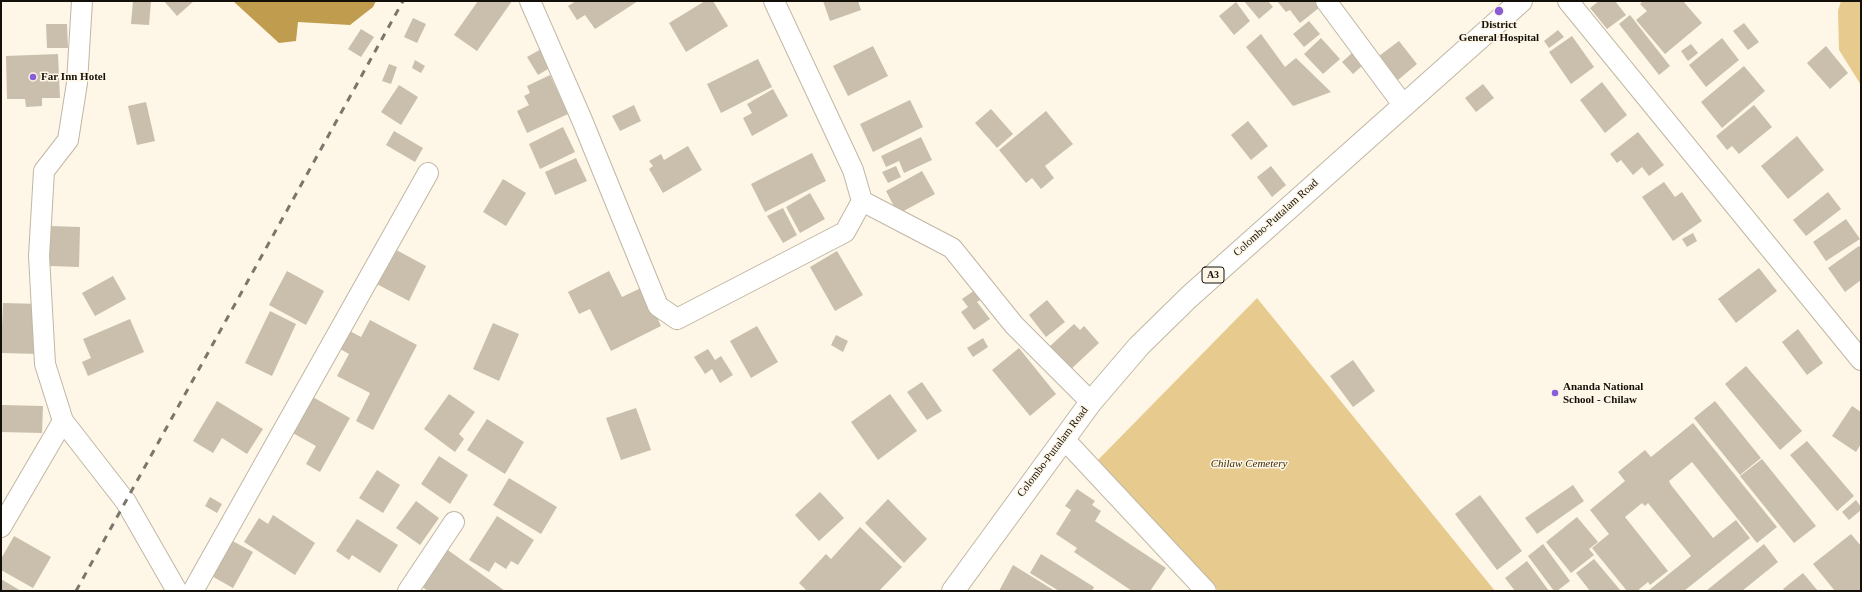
<!DOCTYPE html>
<style>
body{margin:0}
#map{position:relative;width:1862px;height:592px;overflow:hidden;background:#fef6e6;font-family:Georgia,serif}
canvas{display:block}
.frame{position:absolute;inset:0;border:2px solid #131009;pointer-events:none}
</style>
<div id="map">
<canvas width="1862" height="592"></canvas>
<div class="frame"></div>
</div>
<script>
const ctx = document.querySelector('canvas').getContext('2d');
ctx.lineJoin = 'round';
function fill(path, color) {
  ctx.fillStyle = color;
  ctx.fill(path, 'evenodd');
}
function stroke(path, color, width, dash) {
  ctx.strokeStyle = color;
  ctx.lineWidth = width;
  ctx.lineCap = dash ? 'butt' : 'round';
  ctx.setLineDash(dash || []);
  ctx.stroke(path);
}
function drawText(font, color, halo, rows, align = 'center') {
  ctx.font = font + ' Georgia,serif';
  ctx.lineWidth = 3;
  ctx.setLineDash([]);
  ctx.textBaseline = 'middle';
  ctx.strokeStyle = halo;
  ctx.fillStyle = color;
  for (const [text, x, y, turn = 0] of rows) {
    ctx.save();
    ctx.translate(x, y);
    ctx.rotate((+turn || 0) * Math.PI / 180);
    ctx.textAlign = isNaN(turn) ? turn : align;
    if (halo) ctx.strokeText(text, 0, 0);
    ctx.fillText(text, 0, 0);
    ctx.restore();
  }
}
fill(new Path2D(`
 M 1841,1 L 1861,1 L 1861,85 L 1839,50 L 1838,11 Z
 M 1257,298 L 1495,591 L 1219,591 L 1094,464 Z`), '#e7cb8e');
fill(new Path2D(`
 M 233,1 L 376,1 L 373,7 L 350,25 L 298,22 L 296,41 L 279,43 Z`), '#c09d4e');
fill(new Path2D(`
 M 133,1 L 151,1 L 149,25 L 131,24 Z
 M 164,1 L 194,1 L 177,16 Z
 M 478,1 L 512,1 L 477,51 L 454,35 Z
 M 576,1 L 638,1 L 595,29 L 585,15 L 577,20 L 568,6 Z
 M 705,1 L 713,1 L 728,26 L 686,52 L 669,23 Z
 M 823,1 L 858,1 L 861,10 L 830,21 Z
 M 1244,1 L 1268,1 L 1273,7 L 1259,19 Z
 M 1277,1 L 1315,1 L 1320,7 L 1300,23 L 1290,10 L 1286,12 Z
 M 1599,1 L 1615,1 L 1626,15 L 1607,29 L 1590,8 Z
 M 1643,1 L 1683,1 L 1702,23 L 1665,54 L 1636,20 L 1647,11 L 1640,4 Z
 M 1236,2 L 1250,21 L 1234,35 L 1219,16 Z
 M 1630,15 L 1670,66 L 1659,75 L 1619,24 Z
 M 413,18 L 426,24 L 417,43 L 404,37 Z
 M 1309,21 L 1320,34 L 1304,47 L 1293,34 Z
 M 1744,23 L 1759,42 L 1748,50 L 1733,31 Z
 M 46,24 L 67,24 L 68,48 L 47,48 Z
 M 361,29 L 374,37 L 361,57 L 348,49 Z
 M 1558,30 L 1564,37 L 1549,48 L 1544,41 Z
 M 1261,34 L 1285,67 L 1296,58 L 1331,92 L 1293,106 L 1246,47 Z
 M 1572,36 L 1594,67 L 1571,84 L 1549,52 Z
 M 1321,38 L 1340,59 L 1323,74 L 1304,54 Z
 M 1722,38 L 1739,60 L 1706,87 L 1689,65 Z
 M 1399,41 L 1417,64 L 1398,80 L 1379,56 Z
 M 1691,44 L 1698,53 L 1688,61 L 1681,51 Z
 M 873,46 L 888,76 L 848,96 L 833,66 Z
 M 1826,46 L 1848,73 L 1830,89 L 1807,63 Z
 M 543,48 L 553,66 L 538,75 L 527,57 Z
 M 1352,53 L 1363,65 L 1353,74 L 1342,62 Z
 M 58,54 L 60,98 L 42,98 L 42,106 L 26,107 L 25,99 L 7,99 L 6,56 Z
 M 758,59 L 772,87 L 721,113 L 707,84 Z
 M 415,60 L 425,66 L 421,73 L 412,68 Z
 M 389,64 L 397,67 L 391,84 L 382,81 Z
 M 1744,66 L 1765,91 L 1722,128 L 1701,102 Z
 M 550,75 L 568,114 L 527,133 L 517,111 L 529,105 L 524,96 L 530,93 L 527,86 Z
 M 1602,82 L 1627,115 L 1605,133 L 1580,100 Z
 M 1483,84 L 1494,98 L 1476,112 L 1465,98 Z
 M 399,85 L 418,97 L 401,125 L 381,112 Z
 M 773,89 L 788,116 L 752,136 L 743,118 L 752,113 L 747,104 Z
 M 910,100 L 923,127 L 873,152 L 860,124 Z
 M 146,102 L 155,141 L 137,145 L 128,106 Z
 M 634,105 L 641,121 L 620,131 L 612,116 Z
 M 1754,105 L 1772,127 L 1739,154 L 1732,146 L 1727,150 L 1716,136 Z
 M 991,109 L 1013,134 L 997,148 L 975,123 Z
 M 1046,111 L 1073,144 L 1045,166 L 1054,178 L 1041,189 L 1032,178 L 1026,183 L 999,150 Z
 M 1248,121 L 1268,146 L 1251,160 L 1231,135 Z
 M 563,127 L 575,152 L 540,169 L 529,144 Z
 M 394,131 L 423,148 L 415,162 L 386,145 Z
 M 1638,132 L 1664,165 L 1649,176 L 1642,167 L 1633,175 L 1621,160 L 1617,163 L 1610,154 Z
 M 1797,136 L 1824,170 L 1788,199 L 1761,166 Z
 M 921,137 L 932,160 L 904,173 L 899,161 L 886,167 L 881,156 Z
 M 688,146 L 702,170 L 663,193 L 649,169 L 653,166 L 649,161 L 661,154 L 664,160 Z
 M 812,153 L 826,181 L 765,212 L 751,184 Z
 M 576,158 L 587,181 L 555,195 L 545,172 Z
 M 896,166 L 901,177 L 888,183 L 882,172 Z
 M 1271,166 L 1286,185 L 1272,197 L 1257,177 Z
 M 922,171 L 935,194 L 898,214 L 886,191 Z
 M 503,179 L 526,193 L 506,226 L 483,212 Z
 M 1664,182 L 1675,197 L 1682,192 L 1702,221 L 1673,241 L 1642,197 Z
 M 1828,192 L 1841,209 L 1806,236 L 1793,220 Z
 M 810,193 L 825,219 L 800,233 L 786,207 Z
 M 783,208 L 797,235 L 783,243 L 767,216 Z
 M 1846,219 L 1860,239 L 1826,261 L 1813,242 Z
 M 50,226 L 80,227 L 79,267 L 50,266 Z
 M 1693,233 L 1697,241 L 1687,247 L 1682,239 Z
 M 389,246 L 426,266 L 409,301 L 371,281 Z
 M 1859,246 L 1861,248 L 1861,280 L 1845,292 L 1828,268 Z
 M 837,251 L 863,295 L 835,311 L 810,267 Z
 M 1759,268 L 1777,291 L 1736,323 L 1718,299 Z
 M 287,271 L 324,291 L 306,325 L 269,305 Z
 M 609,271 L 622,297 L 643,287 L 661,326 L 611,351 L 590,309 L 579,314 L 568,292 Z
 M 113,276 L 126,299 L 95,316 L 82,293 Z
 M 975,290 L 982,299 L 977,302 L 990,319 L 974,330 L 961,312 L 968,307 L 962,299 Z
 M 1047,300 L 1065,322 L 1046,337 L 1029,315 Z
 M 3,303 L 40,304 L 39,354 L 1,353 Z
 M 270,311 L 296,324 L 272,376 L 245,363 Z
 M 130,319 L 144,352 L 88,376 L 82,362 L 91,358 L 83,339 Z
 M 370,320 L 417,345 L 373,430 L 356,421 L 370,393 L 337,376 L 349,354 L 335,346 L 344,328 L 361,337 Z
 M 493,323 L 519,334 L 499,381 L 473,369 Z
 M 1074,324 L 1080,330 L 1084,326 L 1099,343 L 1069,371 L 1048,348 Z
 M 757,326 L 778,362 L 751,378 L 730,341 Z
 M 1798,329 L 1823,363 L 1807,375 L 1782,342 Z
 M 836,335 L 848,341 L 843,352 L 831,345 Z
 M 983,338 L 988,347 L 973,357 L 967,348 Z
 M 1019,348 L 1056,394 L 1030,416 L 992,370 Z
 M 708,349 L 715,360 L 721,356 L 733,375 L 720,383 L 712,369 L 705,374 L 694,357 Z
 M 1353,360 L 1375,391 L 1353,407 L 1330,376 Z
 M 1746,366 L 1802,431 L 1780,450 L 1725,384 Z
 M 922,382 L 942,411 L 927,420 L 907,392 Z
 M 449,394 L 475,412 L 459,434 L 464,439 L 455,452 L 424,429 Z
 M 890,394 L 917,431 L 878,460 L 851,422 Z
 M 311,396 L 350,418 L 320,472 L 306,464 L 316,446 L 291,432 Z
 M 217,401 L 263,429 L 247,454 L 222,438 L 213,453 L 193,441 Z
 M 1715,401 L 1761,458 L 1740,475 L 1694,418 Z
 M 1,405 L 43,406 L 42,433 L 1,432 Z
 M 1852,406 L 1861,412 L 1861,444 L 1856,452 L 1832,436 Z
 M 636,408 L 651,450 L 621,460 L 606,418 Z
 M 487,419 L 524,442 L 505,474 L 467,450 Z
 M 1693,423 L 1777,527 L 1757,543 L 1692,462 L 1669,481 L 1671,485 L 1713,538 L 1736,520 L 1750,538 L 1684,591 L 1648,591 L 1691,556 L 1648,503 L 1645,506 L 1642,503 L 1625,517 L 1668,571 L 1650,585 L 1648,582 L 1637,591 L 1627,591 L 1592,548 L 1609,534 L 1590,510 L 1625,481 L 1618,472 L 1645,450 L 1651,457 Z
 M 1807,441 L 1854,496 L 1837,511 L 1790,455 Z
 M 439,456 L 468,475 L 450,504 L 421,484 Z
 M 1762,459 L 1816,526 L 1794,543 L 1740,476 Z
 M 377,470 L 400,485 L 383,513 L 359,498 Z
 M 509,478 L 557,507 L 541,534 L 493,505 Z
 M 1573,485 L 1584,501 L 1537,534 L 1525,518 Z
 M 1077,489 L 1095,501 L 1092,505 L 1101,511 L 1095,521 L 1166,568 L 1150,591 L 1132,591 L 1074,552 L 1077,548 L 1056,534 L 1071,510 L 1065,506 Z
 M 820,492 L 844,518 L 819,541 L 795,515 Z
 M 1480,495 L 1522,551 L 1497,570 L 1455,514 Z
 M 210,497 L 222,504 L 217,513 L 205,506 Z
 M 888,499 L 927,539 L 904,563 L 865,523 Z
 M 1856,500 L 1861,507 L 1861,510 L 1849,520 L 1842,512 Z
 M 416,501 L 439,518 L 420,545 L 396,528 Z
 M 273,515 L 315,543 L 295,575 L 244,542 L 259,518 L 268,524 Z
 M 497,516 L 534,540 L 518,565 L 511,561 L 506,569 L 495,562 L 489,572 L 469,560 Z
 M 1577,517 L 1598,542 L 1589,549 L 1594,555 L 1571,573 L 1546,542 Z
 M 357,519 L 398,545 L 380,573 L 352,555 L 349,560 L 336,551 Z
 M 860,527 L 902,567 L 879,591 L 807,591 L 799,583 L 826,554 L 831,559 Z
 M 1851,534 L 1861,546 L 1861,591 L 1835,591 L 1813,564 Z
 M 14,536 L 51,557 L 33,588 L 1,570 L 1,559 Z
 M 227,538 L 253,552 L 233,588 L 208,574 Z
 M 1543,544 L 1570,581 L 1557,591 L 1554,591 L 1528,556 Z
 M 1764,544 L 1778,562 L 1742,591 L 1706,591 Z
 M 445,548 L 505,591 L 428,591 L 418,584 Z
 M 1041,554 L 1094,587 L 1092,591 L 1059,591 L 1030,573 Z
 M 1594,559 L 1621,591 L 1590,591 L 1576,573 Z
 M 1527,561 L 1549,591 L 1515,591 L 1505,578 Z
 M 1013,565 L 1055,591 L 999,591 Z
 M 1803,573 L 1818,591 L 1785,591 L 1783,589 Z
 M 1,579 L 21,591 L 1,591 Z`), '#c9bfac');
const minor = new Path2D(`
 M 530,1 L 582,120 L 658,306 L 677,319 L 845,232 L 862,201 L 853,170 L 774,1
 M 1326,1 L 1404,106
 M 1568,1 L 1861,360
 M 862,201 L 952,248 L 1014,325 L 1091,402
 M 63,421 L 45,364 L 39,256 L 44,171 L 68,140 L 77,83 L 82,1
 M 1064,439 L 1206,591
 M 1,527 L 63,421 L 126,502 L 177,591
 M 193,591 L 428,173
 M 408,591 L 454,522`);
const highway = new Path2D(`
 M 953,591 L 1091,402 L 1139,346 L 1189,297 L 1521,1`);
stroke(minor, '#c0b7a4', 22);
stroke(highway, '#c0b7a4', 24);
stroke(minor, '#fff', 20);
stroke(highway, '#fff', 22);
stroke(new Path2D(`
 M 76,591 L 403,1`), '#7b766b', 3, [7, 7]);
for (const [x, y, r, color] of [
 [1499,11,5,"#875ed8"],
 [33,77,4,"#875ed8"],
 [1555,393,4,"#875ed8"]
]) {
  const dot = new Path2D();
  dot.arc(x, y, r, 0, 2 * Math.PI);
  ctx.fillStyle = color;
  ctx.fill(dot);
  stroke(dot, '#fef6e6', 1.5);
}
for (const [x, y, w] of [
 [1213,275,22]
]) {
  const box = new Path2D();
  box.roundRect(x - w / 2, y - 8, w, 16, 3);
  ctx.fillStyle = '#fef6e6';
  ctx.fill(box);
  stroke(box, '#131009', 1);
}
drawText('bold 10px', '#131009', null, [
 ["A3",1213,275]
]);
drawText('bold 11px', '#131009', '#fef6e6', [
 ["District",1499,25,"center"],
 ["General Hospital",1499,38,"center"],
 ["Far Inn Hotel",41,77],
 ["Ananda National",1563,387],
 ["School - Chilaw",1563,400]
], 'left');
drawText('11px', '#131009', '#fef6e6', [
 ["Colombo-Puttalam Road",1276,218,-42],
 ["Colombo-Puttalam Road",1053,452,-53]
]);
drawText('italic 11px', '#392a06', '#fef6e6', [
 ["Chilaw Cemetery",1249,464]
]);
</script>
